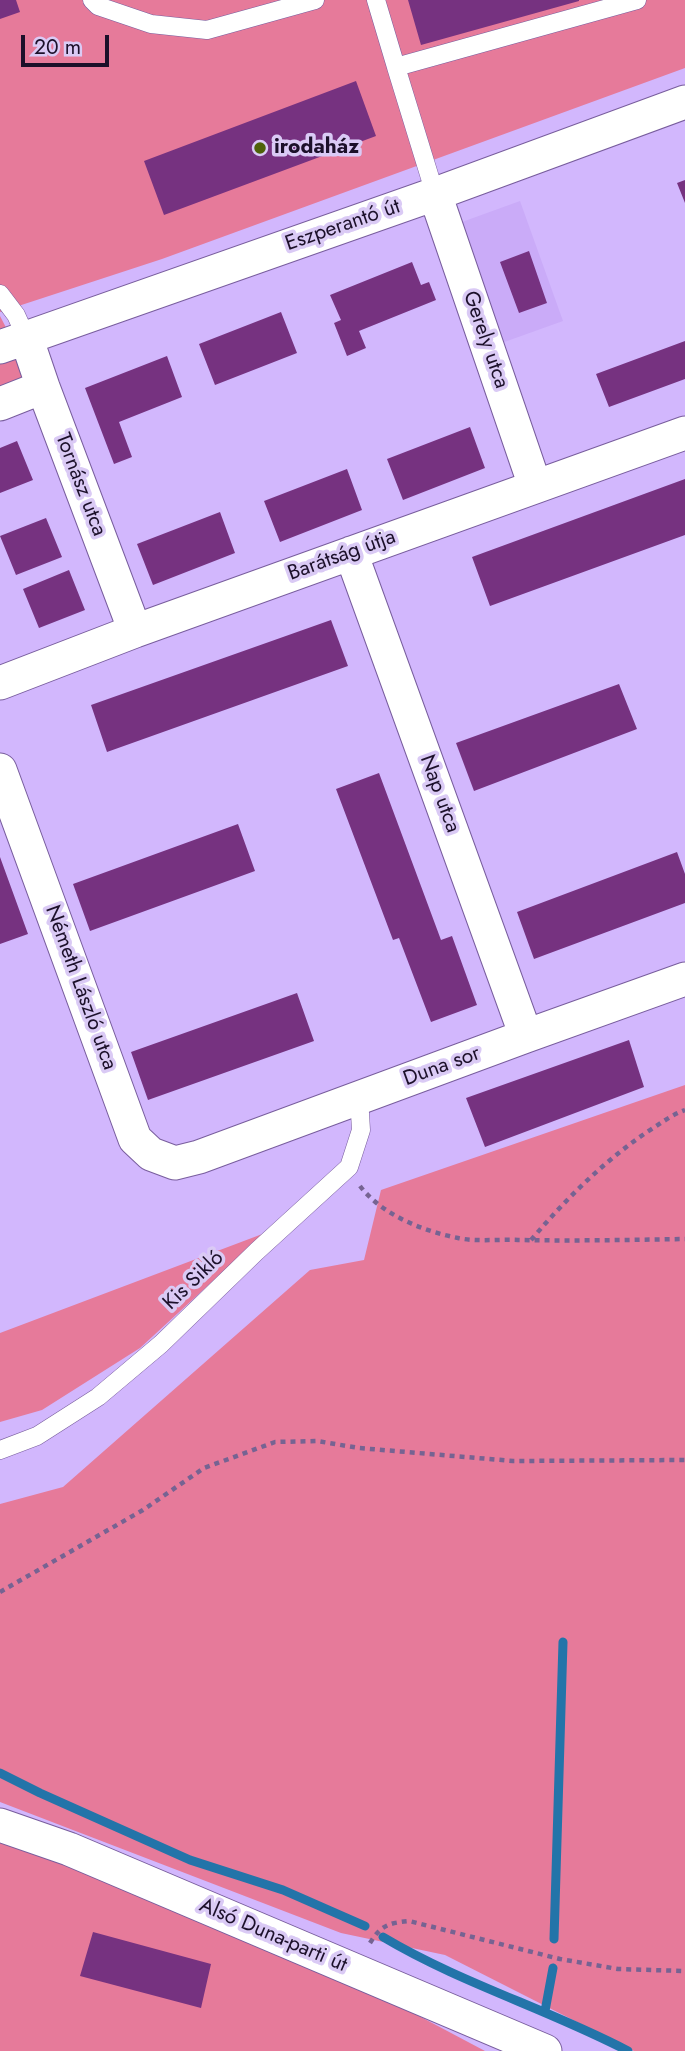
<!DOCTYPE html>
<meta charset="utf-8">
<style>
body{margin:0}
#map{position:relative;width:685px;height:2051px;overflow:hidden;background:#d2b7fd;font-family:Jost,sans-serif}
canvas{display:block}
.scale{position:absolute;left:21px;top:35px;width:88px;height:32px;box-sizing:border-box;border:4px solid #1c102a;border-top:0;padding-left:9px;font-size:21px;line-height:24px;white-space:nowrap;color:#1c102a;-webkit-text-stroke:5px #dacaf5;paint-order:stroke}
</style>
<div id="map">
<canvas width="685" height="2051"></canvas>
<div class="scale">20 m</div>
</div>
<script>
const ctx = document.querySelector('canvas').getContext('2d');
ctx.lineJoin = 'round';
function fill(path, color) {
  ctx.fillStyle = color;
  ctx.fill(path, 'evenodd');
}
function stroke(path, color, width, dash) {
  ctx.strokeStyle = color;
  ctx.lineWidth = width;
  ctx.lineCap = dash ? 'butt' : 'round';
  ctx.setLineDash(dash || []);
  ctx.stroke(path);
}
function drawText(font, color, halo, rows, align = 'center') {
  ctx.font = font + ' Jost,sans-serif';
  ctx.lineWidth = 7;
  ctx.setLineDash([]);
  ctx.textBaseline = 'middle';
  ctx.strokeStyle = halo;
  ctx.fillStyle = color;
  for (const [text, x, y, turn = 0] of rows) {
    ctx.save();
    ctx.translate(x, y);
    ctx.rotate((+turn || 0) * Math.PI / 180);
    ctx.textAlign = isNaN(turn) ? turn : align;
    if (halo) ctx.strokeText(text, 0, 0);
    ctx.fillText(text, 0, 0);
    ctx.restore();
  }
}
fill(new Path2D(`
 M 520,201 L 563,321 L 496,345 L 451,226 Z`), '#caabf8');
fill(new Path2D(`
 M 0,0 L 685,0 L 685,68 L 162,259 L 0,312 Z
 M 0,316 L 41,395 L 0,412 Z
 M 685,1085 L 685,2051 L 634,2051 L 445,1955 L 341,1933 L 0,1802 L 0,1504 L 63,1487 L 310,1270 L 364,1260 L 381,1190 Z
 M 265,1233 L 140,1348 L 42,1410 L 0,1422 L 0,1333 Z
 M 0,1837 L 353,1981 L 485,2051 L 0,2051 Z`), '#e67a9a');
stroke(new Path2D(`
 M 0,1773 L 40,1793 L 190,1860 L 283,1890 L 365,1926
 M 383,1937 C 460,1983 548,2009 628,2051
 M 554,1939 L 563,1642
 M 545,2011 L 553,1968`), '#2374a9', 9);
fill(new Path2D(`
 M 0,0 L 16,0 L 20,12 L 0,19 Z
 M 408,0 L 579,0 L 579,1 L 421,45 Z
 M 356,81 L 376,136 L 164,215 L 144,161 Z
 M 685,180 L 685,203 L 677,183 Z
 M 529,251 L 547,303 L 519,313 L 500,262 Z
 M 412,262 L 421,285 L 429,282 L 436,300 L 359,331 L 366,348 L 347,356 L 334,323 L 341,320 L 330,295 Z
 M 281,312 L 297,353 L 215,385 L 199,344 Z
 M 685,341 L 685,379 L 609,407 L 596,374 Z
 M 167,356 L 182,397 L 119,422 L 132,457 L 114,464 L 85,388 Z
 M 470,427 L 485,468 L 403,500 L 387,459 Z
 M 17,441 L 33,480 L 0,493 L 0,448 Z
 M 347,469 L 362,510 L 280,542 L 264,501 Z
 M 685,479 L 685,535 L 490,606 L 472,557 Z
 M 220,512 L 235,553 L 153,585 L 137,544 Z
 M 46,518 L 62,557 L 16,575 L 0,536 Z
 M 69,570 L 85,610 L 39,628 L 23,589 Z
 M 331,620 L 348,666 L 107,752 L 91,705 Z
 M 619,684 L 637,729 L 474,791 L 456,743 Z
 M 379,773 L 441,940 L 452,936 L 477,1005 L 431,1022 L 399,938 L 393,940 L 336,789 Z
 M 238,824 L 255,871 L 90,931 L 73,884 Z
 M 677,852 L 685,874 L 685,903 L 534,959 L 517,912 Z
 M 0,857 L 28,934 L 0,944 Z
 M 297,993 L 314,1041 L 148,1100 L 131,1052 Z
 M 629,1040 L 644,1087 L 485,1147 L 466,1098 Z
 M 93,1932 L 211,1964 L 201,2008 L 80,1976 Z`), '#763280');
const lane = new Path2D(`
 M 92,0 L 98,6 L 151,24 L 207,30 L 315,0
 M 376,0 L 396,67
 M 435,194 L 396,67 L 637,0
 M 0,294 L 16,315 L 26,337
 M 0,1450 L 37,1436 L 98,1397 L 161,1344 L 257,1251 L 349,1167 L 361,1130 L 359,1097`);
const street = new Path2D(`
 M 435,194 L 535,486
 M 26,337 L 43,387 L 135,631
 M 0,347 L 435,194 L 685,102
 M 0,404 L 43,387
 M 351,553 L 526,1036
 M 0,683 L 135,631 L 685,433
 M 0,770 L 135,1139 L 151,1154 L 175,1163 L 199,1157 L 526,1036 L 685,979
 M 0,1825 L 69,1849 L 545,2051`);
stroke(lane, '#785d9d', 19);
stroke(street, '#785d9d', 35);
stroke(new Path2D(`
 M 360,1186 C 382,1215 423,1231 458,1238 C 477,1242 498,1239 518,1240 C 573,1241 629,1240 685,1239
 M 531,1240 C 566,1199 603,1162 647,1132 C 660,1124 671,1115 685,1110
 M 0,1592 L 143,1510 L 204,1468 L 275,1442 L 317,1441 L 359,1448 L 513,1461 L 685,1460
 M 370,1943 C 381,1925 389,1923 409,1921 L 560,1959 L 618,1969 L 685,1971`), '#766392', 4.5, [5, 5]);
stroke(lane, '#fff', 18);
stroke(street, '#fff', 33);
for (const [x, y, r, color] of [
 [260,148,7,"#4e6109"]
]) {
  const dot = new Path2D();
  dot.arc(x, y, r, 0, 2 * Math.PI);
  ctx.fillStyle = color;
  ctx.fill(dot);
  stroke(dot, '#dacaf5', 2.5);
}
drawText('bold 21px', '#1c102a', '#dacaf5', [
 ["irodaház",274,148]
], 'left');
drawText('21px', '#1c102a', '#dacaf5', [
 ["Eszperantó út",343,226,-19],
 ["Gerely utca",485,340,71],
 ["Tornász utca",80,485,69],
 ["Barátság útja",342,556,-20],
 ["Nap utca",439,794,70],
 ["Németh László utca",80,988,70],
 ["Duna sor",442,1067,-20],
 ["Kis Sikló",194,1281,-44],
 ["Alsó Duna-parti út",273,1936,23]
]);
</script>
